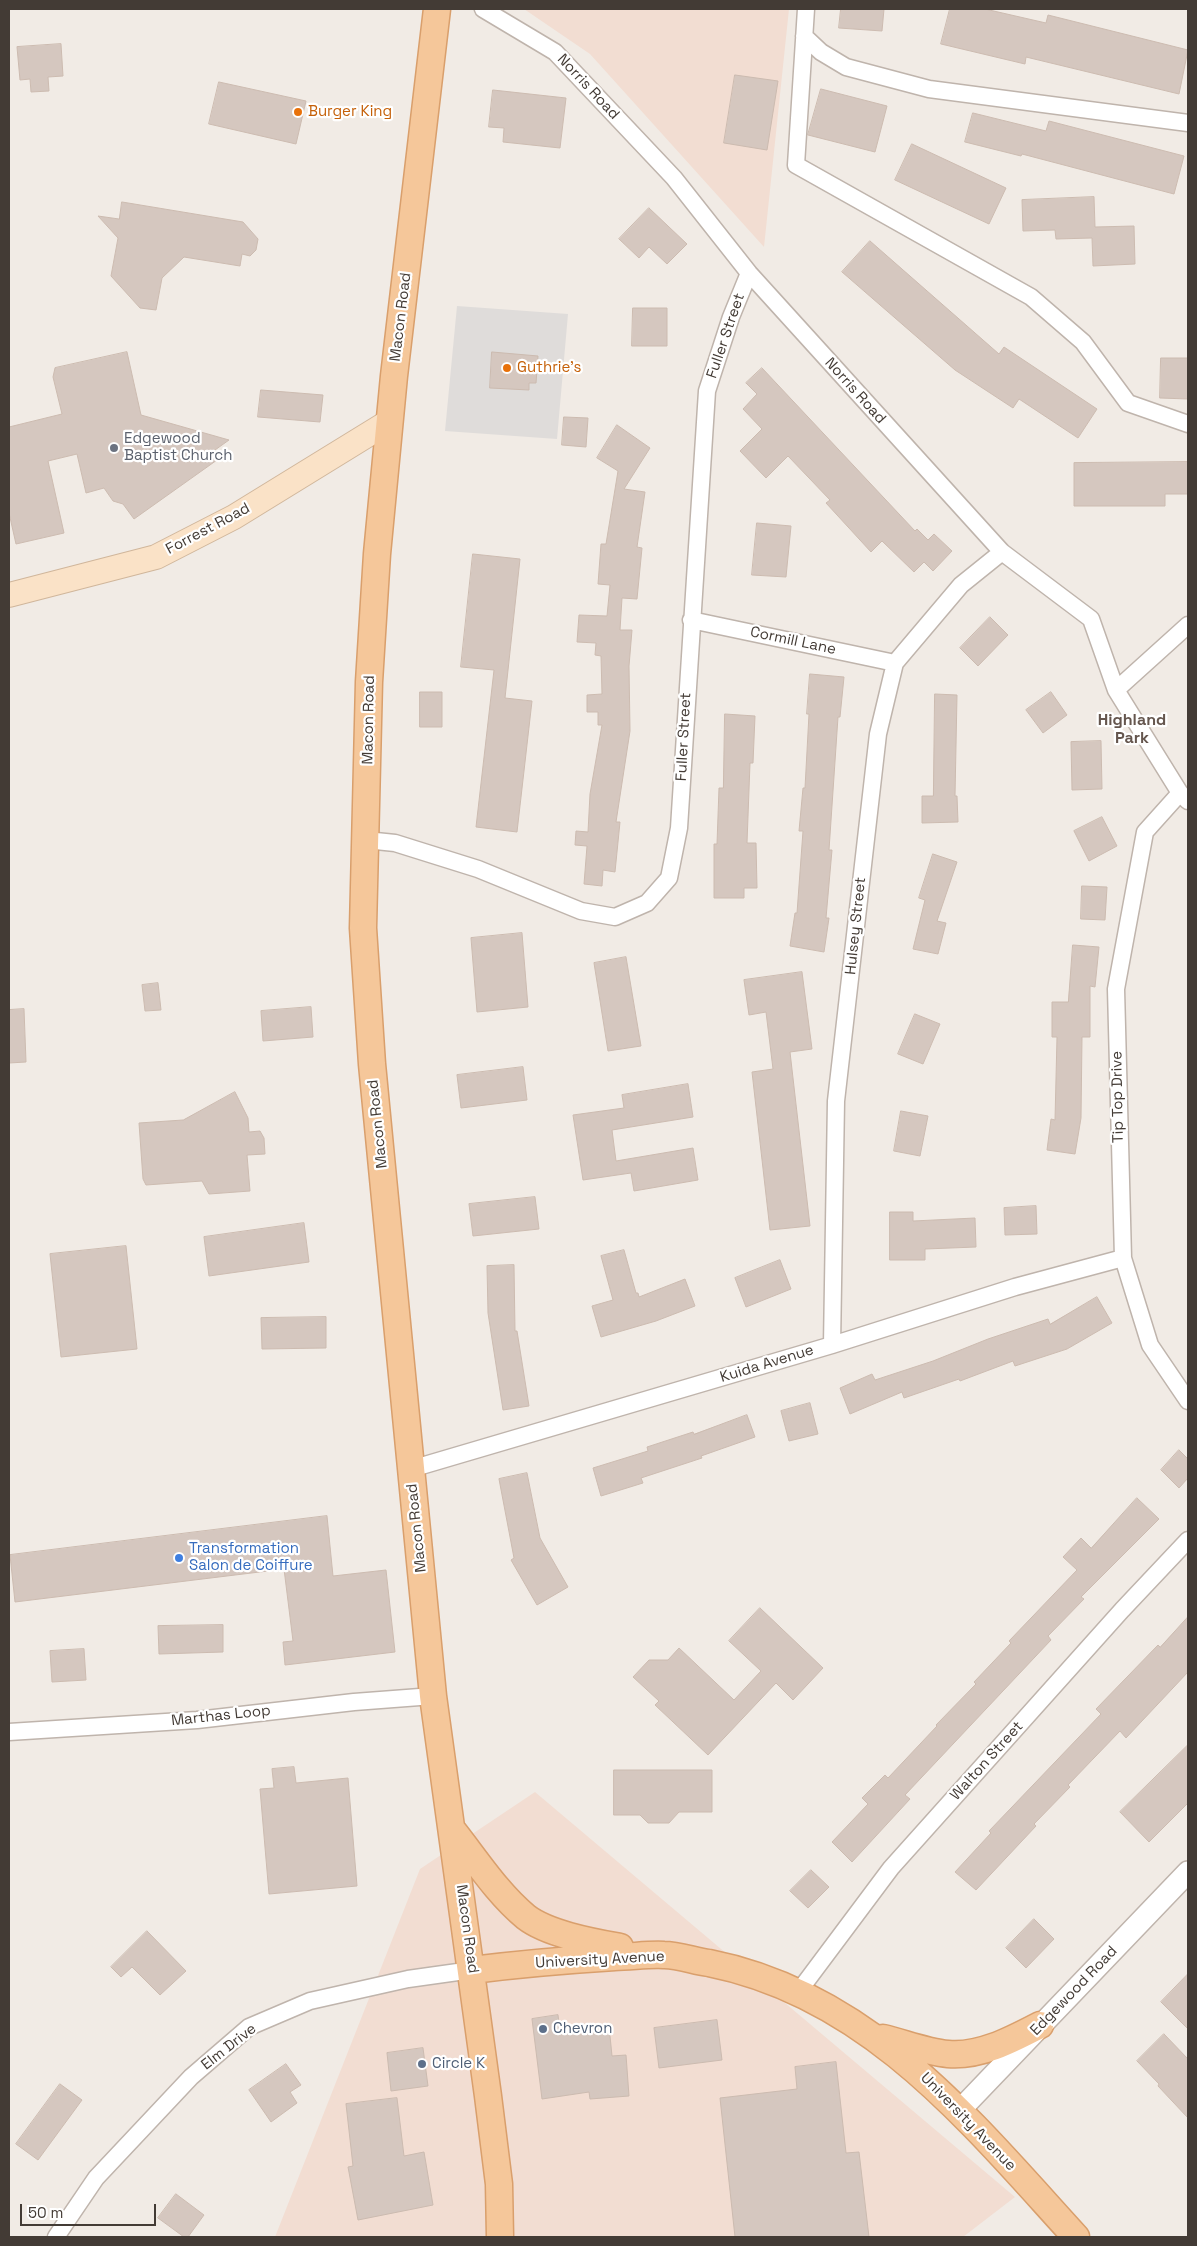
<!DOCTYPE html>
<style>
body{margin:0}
#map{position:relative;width:1197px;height:2246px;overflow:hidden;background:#f1ebe5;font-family:"Space Grotesk",sans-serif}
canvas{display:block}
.frame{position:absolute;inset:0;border:10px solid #433b35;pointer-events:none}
.scale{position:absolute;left:20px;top:2204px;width:136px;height:22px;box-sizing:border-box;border:2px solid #433b35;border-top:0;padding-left:6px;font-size:15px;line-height:18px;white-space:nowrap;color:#433b35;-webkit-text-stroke:4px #fff;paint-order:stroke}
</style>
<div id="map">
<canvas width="1197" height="2246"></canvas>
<div class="frame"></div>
<div class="scale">50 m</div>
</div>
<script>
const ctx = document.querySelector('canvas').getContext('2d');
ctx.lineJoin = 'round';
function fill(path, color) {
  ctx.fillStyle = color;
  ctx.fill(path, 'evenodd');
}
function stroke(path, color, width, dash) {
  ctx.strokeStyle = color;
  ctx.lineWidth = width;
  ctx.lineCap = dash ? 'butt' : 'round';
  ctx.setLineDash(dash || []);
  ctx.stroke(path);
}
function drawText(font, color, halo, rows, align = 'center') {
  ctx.font = font + ' "Space Grotesk",sans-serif';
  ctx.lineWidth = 4.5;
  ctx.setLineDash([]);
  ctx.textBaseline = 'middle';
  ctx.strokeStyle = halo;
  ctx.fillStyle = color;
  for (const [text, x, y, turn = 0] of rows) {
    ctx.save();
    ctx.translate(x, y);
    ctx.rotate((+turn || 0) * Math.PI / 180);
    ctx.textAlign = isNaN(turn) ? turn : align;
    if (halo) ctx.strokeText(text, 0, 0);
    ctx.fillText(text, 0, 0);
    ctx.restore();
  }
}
fill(new Path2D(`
 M 524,9 L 789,9 L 764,247 L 590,54 Z
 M 535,1792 L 1015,2197 L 963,2237 L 275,2237 L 420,1869 Z`), '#f2ddd2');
fill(new Path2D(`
 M 457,306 L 568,314 L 557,439 L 445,431 Z`), '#dfdcda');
const building = new Path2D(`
 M 841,9 L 884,9 L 882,31 L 839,28 Z
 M 950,9 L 985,9 L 1046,23 L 1048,15 L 1188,50 L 1179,94 L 1026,57 L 1025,64 L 941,44 Z
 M 61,44 L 63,76 L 48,77 L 49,91 L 31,92 L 30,79 L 20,80 L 17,47 Z
 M 735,75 L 778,81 L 767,150 L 724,143 Z
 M 219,82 L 306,101 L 296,144 L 209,124 Z
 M 821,89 L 887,106 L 875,152 L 808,135 Z
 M 493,90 L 566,98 L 560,148 L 503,142 L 504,128 L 489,127 Z
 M 973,113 L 1046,131 L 1049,121 L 1184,156 L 1174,194 L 1022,154 L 1021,156 L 965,142 Z
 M 912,144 L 1006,188 L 989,224 L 895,180 Z
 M 1094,197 L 1095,227 L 1134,226 L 1135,264 L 1093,266 L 1092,238 L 1056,239 L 1055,230 L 1023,231 L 1022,200 Z
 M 122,202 L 243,222 L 258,239 L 256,250 L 250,256 L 242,254 L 240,266 L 184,257 L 162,278 L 156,310 L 140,308 L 111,276 L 118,238 L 98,216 L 119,219 Z
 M 649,208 L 687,244 L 667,264 L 649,247 L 639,258 L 619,239 Z
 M 870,241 L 999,354 L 1004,347 L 1097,409 L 1078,438 L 1019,399 L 1013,408 L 955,370 L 842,272 Z
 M 633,308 L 667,308 L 667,346 L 632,346 Z
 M 127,352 L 141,415 L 229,440 L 215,450 L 217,460 L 134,519 L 123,504 L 113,501 L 104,488 L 86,493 L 77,454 L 48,461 L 64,533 L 16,544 L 9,513 L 9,427 L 62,414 L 53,377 L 55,368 Z
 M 492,352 L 538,356 L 536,383 L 529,383 L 529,390 L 490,388 Z
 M 1161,358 L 1188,358 L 1188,399 L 1160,398 Z
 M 762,368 L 915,531 L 917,529 L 928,540 L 934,534 L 952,551 L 933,571 L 924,562 L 914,572 L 882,541 L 871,552 L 826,503 L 830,500 L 788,456 L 766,478 L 740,451 L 762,429 L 743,409 L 757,394 L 746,383 Z
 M 261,390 L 323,395 L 320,422 L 258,417 Z
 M 564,417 L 588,418 L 586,447 L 562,445 Z
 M 617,425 L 650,448 L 624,489 L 645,492 L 637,547 L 642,548 L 637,599 L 622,598 L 620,630 L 632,630 L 629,666 L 630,731 L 616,822 L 620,822 L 615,872 L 603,870 L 602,886 L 584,884 L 587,846 L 575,845 L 576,831 L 588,832 L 590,794 L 602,725 L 598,725 L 598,712 L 587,712 L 587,695 L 602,694 L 601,656 L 595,655 L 596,643 L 577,642 L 579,615 L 607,616 L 610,585 L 598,584 L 601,544 L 606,544 L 618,471 L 597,458 Z
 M 1188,462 L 1188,494 L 1165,494 L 1165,506 L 1074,506 L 1074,463 Z
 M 757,523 L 791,526 L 786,577 L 752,575 Z
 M 473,554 L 520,559 L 505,698 L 532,701 L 517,832 L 476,827 L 494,670 L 461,667 Z
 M 990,617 L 1008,635 L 978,666 L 960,648 Z
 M 810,674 L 844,677 L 840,717 L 838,717 L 829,850 L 832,850 L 826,918 L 829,918 L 824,952 L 790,946 L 795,913 L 797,913 L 803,831 L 799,831 L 803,788 L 805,788 L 809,714 L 807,714 Z
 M 420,692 L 442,692 L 442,727 L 420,727 Z
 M 1051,692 L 1067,715 L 1043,733 L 1026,710 Z
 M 935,694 L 957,695 L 955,796 L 957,796 L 958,822 L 922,823 L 922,796 L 933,796 Z
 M 725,714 L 755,716 L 753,763 L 750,763 L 747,843 L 756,843 L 757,888 L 744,888 L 744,898 L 714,898 L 714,844 L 717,844 L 719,788 L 723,788 Z
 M 1101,741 L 1102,789 L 1072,790 L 1071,742 Z
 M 1102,817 L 1117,846 L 1089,861 L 1074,831 Z
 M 933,854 L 957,862 L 937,921 L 946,923 L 938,954 L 913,949 L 925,900 L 919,898 Z
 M 1082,886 L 1107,887 L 1105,920 L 1081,919 Z
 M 522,933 L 528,1007 L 477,1012 L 471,938 Z
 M 1073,945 L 1099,947 L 1095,987 L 1090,986 L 1090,1037 L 1082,1037 L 1081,1118 L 1075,1154 L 1047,1150 L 1051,1119 L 1055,1120 L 1057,1037 L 1052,1037 L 1052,1002 L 1068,1002 Z
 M 626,957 L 641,1046 L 608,1051 L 594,963 Z
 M 802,972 L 812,1049 L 790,1052 L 810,1226 L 770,1230 L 752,1072 L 773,1069 L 766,1012 L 749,1015 L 744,980 Z
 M 158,983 L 161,1010 L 145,1011 L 142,985 Z
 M 311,1007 L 313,1037 L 263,1041 L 261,1011 Z
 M 24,1009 L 26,1062 L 9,1063 L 9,1010 Z
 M 915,1014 L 940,1024 L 923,1064 L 898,1054 Z
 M 523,1067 L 527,1100 L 461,1108 L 457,1075 Z
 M 688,1084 L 693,1117 L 612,1130 L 616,1161 L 693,1148 L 698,1180 L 634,1191 L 631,1173 L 583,1180 L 573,1115 L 624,1108 L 622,1095 Z
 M 235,1092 L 248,1118 L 249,1132 L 260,1131 L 264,1138 L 265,1154 L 247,1155 L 250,1191 L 209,1194 L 202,1181 L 146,1185 L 143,1179 L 139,1123 L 183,1120 Z
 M 901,1111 L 928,1116 L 920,1156 L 894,1151 Z
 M 535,1197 L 539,1229 L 473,1236 L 469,1204 Z
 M 1036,1206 L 1037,1234 L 1005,1235 L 1004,1208 Z
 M 890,1212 L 913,1212 L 913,1221 L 975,1218 L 976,1247 L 925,1249 L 925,1260 L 890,1260 Z
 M 304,1223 L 309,1262 L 209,1276 L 204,1237 Z
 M 126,1246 L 137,1349 L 61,1357 L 50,1254 Z
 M 624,1250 L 636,1293 L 638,1293 L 639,1297 L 685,1279 L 695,1306 L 656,1321 L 601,1337 L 592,1306 L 613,1300 L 601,1256 Z
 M 780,1260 L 791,1289 L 746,1307 L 735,1278 Z
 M 514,1265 L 515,1331 L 517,1331 L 529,1406 L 503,1410 L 488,1313 L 487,1266 Z
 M 1097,1297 L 1112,1323 L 1067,1349 L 1015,1366 L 1013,1361 L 960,1381 L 959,1379 L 904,1398 L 902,1392 L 850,1414 L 840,1388 L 872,1374 L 875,1380 L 933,1361 L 988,1339 L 1048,1319 L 1050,1324 Z
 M 326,1317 L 326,1348 L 262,1349 L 261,1318 Z
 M 810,1403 L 818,1434 L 789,1441 L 781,1411 Z
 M 747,1415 L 755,1437 L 701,1456 L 702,1458 L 641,1478 L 643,1483 L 601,1496 L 593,1468 L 648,1451 L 647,1447 L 693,1432 L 694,1434 Z
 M 1179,1450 L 1188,1459 L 1188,1478 L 1179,1488 L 1161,1470 Z
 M 527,1473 L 540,1538 L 568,1587 L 537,1605 L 511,1560 L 514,1558 L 499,1479 Z
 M 1137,1498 L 1159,1519 L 1081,1597 L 1084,1599 L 1048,1636 L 1051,1640 L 905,1795 L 910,1799 L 852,1862 L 832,1842 L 868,1804 L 862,1798 L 885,1775 L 888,1778 L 937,1726 L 936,1725 L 976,1684 L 974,1682 L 1011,1643 L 1009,1641 L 1077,1570 L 1063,1557 L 1081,1538 L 1091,1548 Z
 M 327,1516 L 333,1576 L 386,1570 L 395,1652 L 285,1665 L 283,1642 L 293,1641 L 284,1569 L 15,1602 L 10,1555 Z
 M 760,1608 L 823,1668 L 793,1700 L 776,1683 L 708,1755 L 655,1705 L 659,1701 L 633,1677 L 649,1660 L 668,1660 L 679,1648 L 734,1700 L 761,1671 L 729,1641 Z
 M 1188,1617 L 1188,1672 L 1126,1738 L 1120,1731 L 1068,1785 L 1070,1787 L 1034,1824 L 1036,1826 L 976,1890 L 955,1872 L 991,1833 L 989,1831 L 1101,1714 L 1096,1709 L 1158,1645 L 1160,1647 Z
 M 223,1625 L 223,1652 L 159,1654 L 158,1626 Z
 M 84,1649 L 86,1680 L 52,1682 L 50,1651 Z
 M 1188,1745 L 1188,1803 L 1149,1842 L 1120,1812 Z
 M 294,1767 L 296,1783 L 348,1778 L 357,1886 L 269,1894 L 260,1789 L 274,1788 L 272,1769 Z
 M 614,1770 L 712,1770 L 712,1812 L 679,1812 L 669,1823 L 648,1823 L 640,1815 L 614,1815 Z
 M 811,1870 L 829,1887 L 808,1908 L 790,1891 Z
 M 1034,1919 L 1054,1939 L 1026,1968 L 1006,1948 Z
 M 147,1931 L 186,1971 L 160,1995 L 132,1967 L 121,1977 L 111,1967 Z
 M 1188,1974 L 1188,2029 L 1161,2002 Z
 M 558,2015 L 560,2031 L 609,2026 L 612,2056 L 626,2055 L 629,2096 L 590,2099 L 589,2092 L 542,2099 L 532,2019 Z
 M 717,2020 L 722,2060 L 659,2068 L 654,2028 Z
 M 1164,2034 L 1188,2059 L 1188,2118 L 1158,2086 L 1159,2084 L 1137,2061 Z
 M 423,2048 L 428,2086 L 391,2091 L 387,2053 Z
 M 836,2062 L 846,2153 L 859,2152 L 869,2237 L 735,2237 L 720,2098 L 797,2089 L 795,2067 Z
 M 286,2064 L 301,2085 L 290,2092 L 297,2103 L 271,2122 L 249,2090 Z
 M 60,2084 L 82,2100 L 38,2160 L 16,2144 Z
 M 397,2098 L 404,2156 L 424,2152 L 433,2205 L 358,2220 L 348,2167 L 353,2166 L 346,2104 Z
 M 176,2194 L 204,2215 L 188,2237 L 184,2237 L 158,2218 Z`);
fill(building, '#d5c7bf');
stroke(building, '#ccbbb0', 1);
const minor = new Path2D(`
 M 483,9 L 555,52 L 674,178 L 749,273 L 1002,552 L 1091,619 L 1116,690 L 1180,793 L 1188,801
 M 806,9 L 796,165 L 1031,297 L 1083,342 L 1128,403 L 1188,424
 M 804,36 L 821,52 L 846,67 L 929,89 L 1188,123
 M 691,620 L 895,663
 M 1116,690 L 1188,625
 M 1180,793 L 1145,832 L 1116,989 L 1123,1258 L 1150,1345 L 1188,1401
 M 366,840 L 395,843 L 478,869 L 581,911 L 615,917 L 647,903 L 669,878 L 679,828 L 707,391 L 731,317 L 749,273
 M 832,1345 L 836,1101 L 878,734 L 895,663 L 961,585 L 1002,552
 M 411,1469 L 832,1345 L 1015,1287 L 1123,1258
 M 9,1732 L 197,1720 L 354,1702 L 433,1696
 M 799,1991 L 891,1868 L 1122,1610 L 1188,1540
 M 56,2237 L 96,2178 L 191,2077 L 249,2027 L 310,2001 L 408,1979 L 472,1970`);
const tertiary = new Path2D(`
 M 960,2110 L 1188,1872`);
const secondary = new Path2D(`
 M 9,595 L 156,557 L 234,517 L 390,421`);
const primary = new Path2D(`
 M 437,9 L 394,376 L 377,554 L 369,682 L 363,928 L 372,1064 L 433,1696 L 488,2096 L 499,2184 L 500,2237
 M 454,1832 C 476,1860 498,1894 526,1917 C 548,1934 593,1942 620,1947
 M 472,1970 C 520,1964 567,1960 615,1957 C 631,1957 648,1954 664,1955 C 679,1955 694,1961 709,1963 C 870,1995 971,2122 1076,2237
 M 883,2038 C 904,2043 926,2052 948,2054 C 980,2057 1013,2039 1040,2025`);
stroke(minor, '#bfb4ac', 19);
stroke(tertiary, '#bfb4ac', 24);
stroke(secondary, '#d0b69b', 26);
stroke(primary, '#d99f6c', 29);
stroke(minor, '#fff', 16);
stroke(tertiary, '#fff', 21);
stroke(secondary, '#fae2c7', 24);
stroke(primary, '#f5c79a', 26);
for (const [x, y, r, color] of [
 [298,112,5,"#e8710a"],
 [507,368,5,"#e8710a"],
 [114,448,5,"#6b7280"],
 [179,1558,5,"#3f7fe0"],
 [543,2029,5,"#5c6f8a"],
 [422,2064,5,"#5c6f8a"]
]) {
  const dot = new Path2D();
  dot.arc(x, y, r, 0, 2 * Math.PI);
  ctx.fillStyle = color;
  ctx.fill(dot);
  stroke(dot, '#fff', 2);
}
drawText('15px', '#433b35', '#fff', [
 ["Norris Road",588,87,47],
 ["Macon Road",401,317,-83],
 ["Fuller Street",726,336,-71],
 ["Norris Road",855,391,48],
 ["Forrest Road",208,529,-28],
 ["Cormill Lane",793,641,12],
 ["Macon Road",369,720,-89],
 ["Fuller Street",684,737,-87],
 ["Hulsey Street",856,926,-84],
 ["Tip Top Drive",1118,1097,-91],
 ["Macon Road",378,1124,-96],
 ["Kuida Avenue",767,1364,-17],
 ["Macon Road",417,1528,-96],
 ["Marthas Loop",221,1716,-6],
 ["Walton Street",987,1761,-48],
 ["Macon Road",467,1929,82],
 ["University Avenue",600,1960,-3],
 ["Edgewood Road",1074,1991,-46],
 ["Elm Drive",229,2047,-38],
 ["University Avenue",968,2122,46]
]);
drawText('15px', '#c56008', '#fff', [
 ["Burger King",308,112],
 ["Guthrie's",517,368]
], 'left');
drawText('15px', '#5b616d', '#fff', [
 ["Edgewood",124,439],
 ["Baptist Church",124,456]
], 'left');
drawText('15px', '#366cbe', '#fff', [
 ["Transformation",189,1549],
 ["Salon de Coiffure",189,1566]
], 'left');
drawText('15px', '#4e5e75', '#fff', [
 ["Chevron",553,2029],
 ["Circle K",432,2064]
], 'left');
drawText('bold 16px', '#65564e', '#fff', [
 ["Highland",1132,721],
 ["Park",1132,739]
]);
</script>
